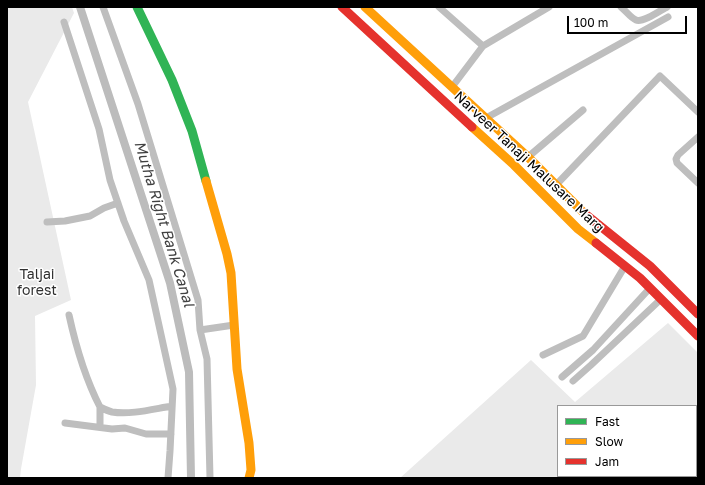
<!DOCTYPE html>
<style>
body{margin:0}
#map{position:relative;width:705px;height:485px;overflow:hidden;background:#fff;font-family:"Golos Text",sans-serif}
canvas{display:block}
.frame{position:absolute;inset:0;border:8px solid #000;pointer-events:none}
.legend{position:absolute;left:557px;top:405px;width:140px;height:72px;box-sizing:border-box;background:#fff;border:1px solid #999;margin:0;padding:5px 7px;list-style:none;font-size:12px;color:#000}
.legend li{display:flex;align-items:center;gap:8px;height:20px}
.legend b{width:20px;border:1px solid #999}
.scale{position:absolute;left:567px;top:16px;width:120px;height:18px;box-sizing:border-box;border:2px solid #000;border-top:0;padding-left:5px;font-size:12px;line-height:14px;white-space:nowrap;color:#000;-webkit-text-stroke:3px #fff;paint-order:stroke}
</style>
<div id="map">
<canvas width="705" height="485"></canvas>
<div class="frame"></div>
<ul class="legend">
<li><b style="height:5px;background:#30b455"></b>Fast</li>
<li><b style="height:5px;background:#ff9f0a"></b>Slow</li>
<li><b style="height:5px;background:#e5322d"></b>Jam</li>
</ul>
<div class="scale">100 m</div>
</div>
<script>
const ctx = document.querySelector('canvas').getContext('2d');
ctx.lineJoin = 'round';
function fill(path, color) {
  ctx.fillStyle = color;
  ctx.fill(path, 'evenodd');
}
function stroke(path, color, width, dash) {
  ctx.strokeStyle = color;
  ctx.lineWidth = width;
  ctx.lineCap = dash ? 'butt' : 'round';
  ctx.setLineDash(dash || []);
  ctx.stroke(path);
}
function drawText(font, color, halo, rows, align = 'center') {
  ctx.font = font + ' "Golos Text",sans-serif';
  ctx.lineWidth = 3;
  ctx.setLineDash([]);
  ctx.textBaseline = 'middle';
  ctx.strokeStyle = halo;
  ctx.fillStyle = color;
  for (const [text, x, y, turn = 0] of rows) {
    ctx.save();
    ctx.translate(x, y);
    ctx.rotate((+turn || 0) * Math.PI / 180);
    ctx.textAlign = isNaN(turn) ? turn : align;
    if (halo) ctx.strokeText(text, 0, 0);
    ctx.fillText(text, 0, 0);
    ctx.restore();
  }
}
fill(new Path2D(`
 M 7,7 L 72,7 L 74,13 L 28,102 L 71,300 L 35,316 L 36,385 L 21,469 L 20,478 L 7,478 Z
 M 668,323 L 698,353 L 698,478 L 400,478 L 531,360 L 575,402 ZM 558,406 L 696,406 L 696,476 L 558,476 Z`), '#eaeaea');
stroke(new Path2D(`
 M 80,7 L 170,283 L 189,372 L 191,478`), '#bcbcbc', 8);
stroke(new Path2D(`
 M 103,7 L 138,104 L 198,300 L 200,330 L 207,359 L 210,478
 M 439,7 L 483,46
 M 621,7 C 626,11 631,18 636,20 C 643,23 661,10 667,7
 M 64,22 L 99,129 L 110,180 L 124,221 L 149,280 L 173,389 L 170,451 L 168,478
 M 452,87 L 483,46 L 549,7
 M 486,118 L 668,17
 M 698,137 L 678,155 L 676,159 L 677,163 L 698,183
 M 528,157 L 583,110
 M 556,185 L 660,76 L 698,112
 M 47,222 L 65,221 L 90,216 L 104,208 L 118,203
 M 69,315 C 76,347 85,378 100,407 C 104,409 108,411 112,412 C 131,415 153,409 172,406
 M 200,330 L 234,325
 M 543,355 L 583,336 L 625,266
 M 562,377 L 593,350 L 650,288
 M 573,381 L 591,365 L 661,299
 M 100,407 L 100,427
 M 65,423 L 112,429 L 125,428 L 146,434 L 171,434`), '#bebebe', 7);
stroke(new Path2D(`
 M 137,7 L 172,80 L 192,131 L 206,181`), '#30b455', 9);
stroke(new Path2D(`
 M 365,7 L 528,157 L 584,213
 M 472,127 L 514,165 L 578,229 L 596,243
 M 206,181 L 227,254 L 231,273 L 237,369 L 249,443 L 251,470 L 249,478`), '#ff9f0a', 9);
stroke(new Path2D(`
 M 342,7 L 472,127
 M 584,213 L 650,266 L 698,314
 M 596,243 L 640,278 L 698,336`), '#e5322d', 9);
drawText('14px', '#000', '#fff', [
 ["Narveer Tanaji Malusare Marg",529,162,43]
]);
drawText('14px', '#303030', '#fff', [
 ["Taljai",37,275],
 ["forest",37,291]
]);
drawText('italic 15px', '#414141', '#fff', [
 ["Mutha Right Bank Canal",164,224,73]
]);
</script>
